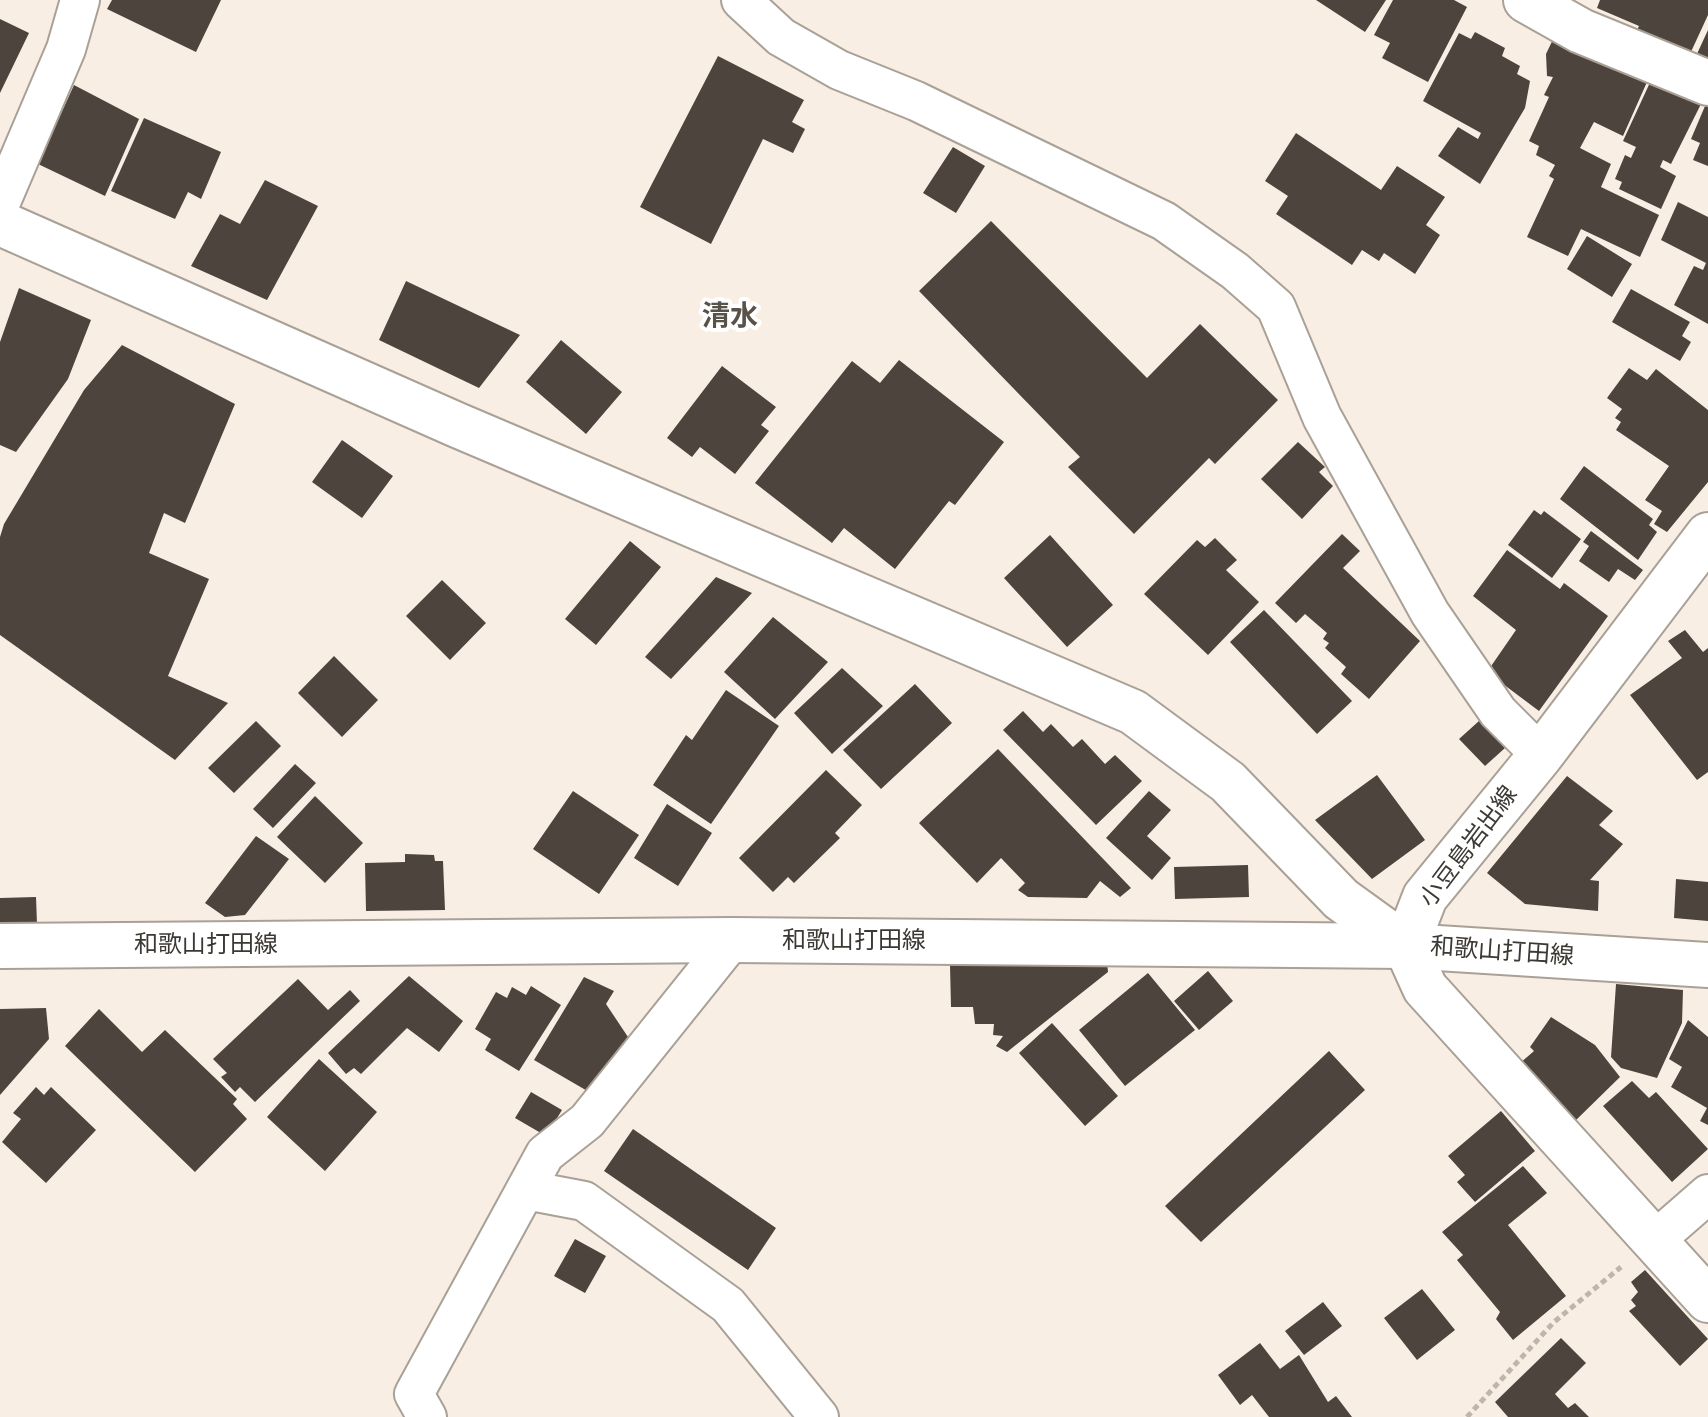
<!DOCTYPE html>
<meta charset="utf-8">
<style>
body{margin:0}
canvas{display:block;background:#f8eee4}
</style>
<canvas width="1708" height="1417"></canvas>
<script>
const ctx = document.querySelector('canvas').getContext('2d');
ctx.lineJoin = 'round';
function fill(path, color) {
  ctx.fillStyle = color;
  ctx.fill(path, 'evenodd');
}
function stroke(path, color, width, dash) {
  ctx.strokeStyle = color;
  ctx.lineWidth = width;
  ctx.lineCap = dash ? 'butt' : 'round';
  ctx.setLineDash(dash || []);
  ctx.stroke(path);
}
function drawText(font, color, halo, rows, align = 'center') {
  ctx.font = font + ' Karla,"Noto Sans JP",sans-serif';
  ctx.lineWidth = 8;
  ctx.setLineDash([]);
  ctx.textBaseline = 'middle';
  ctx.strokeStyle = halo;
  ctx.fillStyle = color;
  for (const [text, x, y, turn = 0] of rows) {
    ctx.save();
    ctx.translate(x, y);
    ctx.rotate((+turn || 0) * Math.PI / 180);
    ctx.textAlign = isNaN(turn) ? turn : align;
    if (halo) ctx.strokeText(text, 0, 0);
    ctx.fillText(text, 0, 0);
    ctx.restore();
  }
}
fill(new Path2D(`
 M 112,0 L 221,0 L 196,52 L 107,9 Z
 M 1316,0 L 1386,0 L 1365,32 Z
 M 1393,0 L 1454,0 L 1467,7 L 1428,82 L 1382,58 L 1390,43 L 1374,35 Z
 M 1600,0 L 1708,0 L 1708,15 L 1690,54 L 1636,32 L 1639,26 L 1597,8 Z
 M 0,19 L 29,33 L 0,93 Z
 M 1708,30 L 1708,62 L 1696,56 Z
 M 1557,31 L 1651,73 L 1623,136 L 1594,122 L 1580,148 L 1611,164 L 1601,187 L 1659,215 L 1640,257 L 1581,229 L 1568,256 L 1527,237 L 1554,179 L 1549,176 L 1555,165 L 1536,155 L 1539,146 L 1529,141 L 1549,97 L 1544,95 L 1553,77 L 1547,76 L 1546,54 Z
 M 1475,32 L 1505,48 L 1502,56 L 1520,66 L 1517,74 L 1530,81 L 1525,108 L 1480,184 L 1438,156 L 1458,127 L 1478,139 L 1481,133 L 1423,101 L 1459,33 L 1471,39 Z
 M 718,56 L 804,100 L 792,122 L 805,129 L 793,153 L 763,139 L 711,244 L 640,207 Z
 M 1653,76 L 1703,100 L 1671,164 L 1663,160 L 1660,167 L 1676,176 L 1661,209 L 1619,189 L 1622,182 L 1615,179 L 1625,155 L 1631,158 L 1636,147 L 1623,141 Z
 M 74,85 L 139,119 L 105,196 L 38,164 Z
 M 1708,99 L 1708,166 L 1693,160 L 1700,143 L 1691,139 Z
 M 144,118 L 221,152 L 201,199 L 188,192 L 175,219 L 111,191 Z
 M 1296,133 L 1381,190 L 1397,166 L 1445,197 L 1426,225 L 1440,235 L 1415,274 L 1384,253 L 1379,261 L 1362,250 L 1352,265 L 1276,214 L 1288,196 L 1265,181 Z
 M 953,147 L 985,166 L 956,213 L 923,193 Z
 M 265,180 L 318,206 L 267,300 L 191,266 L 220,214 L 240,224 Z
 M 1678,202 L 1708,217 L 1708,324 L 1674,305 L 1694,266 L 1703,270 L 1706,263 L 1661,240 Z
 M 991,221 L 1147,378 L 1200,324 L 1278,400 L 1215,464 L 1209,458 L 1134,534 L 1068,467 L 1080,457 L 919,291 Z
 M 1587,236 L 1632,264 L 1612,297 L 1567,269 Z
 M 406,281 L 520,335 L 479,388 L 379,340 Z
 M 19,288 L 91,320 L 68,379 L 16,452 L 0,445 L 0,342 Z
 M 1631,289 L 1690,322 L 1682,336 L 1691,342 L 1680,361 L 1612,322 Z
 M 561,340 L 622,392 L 586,434 L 526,382 Z
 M 122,345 L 235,404 L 185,523 L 164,513 L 149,553 L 209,579 L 168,676 L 228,703 L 175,760 L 0,635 L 0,537 L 4,524 L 84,390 Z
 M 899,360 L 1004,442 L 955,505 L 949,501 L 895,569 L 844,528 L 832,543 L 755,483 L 852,361 L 880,383 Z
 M 722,366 L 776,407 L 761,425 L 769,431 L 735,474 L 700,447 L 692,457 L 667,438 Z
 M 1629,368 L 1647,380 L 1656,369 L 1708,410 L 1708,482 L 1667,532 L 1654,524 L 1662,511 L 1645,500 L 1669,466 L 1616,430 L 1621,422 L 1615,418 L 1622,409 L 1607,398 Z
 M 342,440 L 393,476 L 362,518 L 312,482 Z
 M 1298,442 L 1325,467 L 1319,472 L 1333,486 L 1302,519 L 1261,479 Z
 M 1584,466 L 1653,519 L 1649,525 L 1657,532 L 1638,560 L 1560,499 Z
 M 1534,510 L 1541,515 L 1544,511 L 1581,539 L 1552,578 L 1508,545 Z
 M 1591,531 L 1643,570 L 1635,580 L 1618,569 L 1609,582 L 1579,561 L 1589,546 L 1583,542 Z
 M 1342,534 L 1360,551 L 1343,568 L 1420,641 L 1369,699 L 1341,674 L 1346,667 L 1325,648 L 1329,643 L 1323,639 L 1327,633 L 1305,614 L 1296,623 L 1275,603 Z
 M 1050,535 L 1113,605 L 1067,647 L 1004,578 Z
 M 1215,538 L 1237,560 L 1226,570 L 1259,602 L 1208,655 L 1144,594 L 1197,540 L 1205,547 Z
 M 630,541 L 661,567 L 596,645 L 565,619 Z
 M 1507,550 L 1560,589 L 1564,583 L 1608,616 L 1539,711 L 1487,672 L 1516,630 L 1473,596 Z
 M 716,577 L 752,593 L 671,679 L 645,657 Z
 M 442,580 L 486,623 L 450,660 L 406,616 Z
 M 1264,610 L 1352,701 L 1317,734 L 1230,642 Z
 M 773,617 L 828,662 L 775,719 L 724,672 Z
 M 1685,630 L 1703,652 L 1708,648 L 1708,772 L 1697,780 L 1630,695 L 1682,658 L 1668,641 Z
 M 334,656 L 378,700 L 342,737 L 298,693 Z
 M 842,668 L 883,706 L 832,754 L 794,713 Z
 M 915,684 L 952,723 L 881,789 L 843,750 Z
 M 726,690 L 779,726 L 711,824 L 653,785 L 686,735 L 692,740 Z
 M 1023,711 L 1043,732 L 1051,724 L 1073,747 L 1082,739 L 1105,764 L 1115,755 L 1142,781 L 1096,825 L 1003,730 Z
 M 256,721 L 281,746 L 234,793 L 208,768 Z
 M 1479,721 L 1505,748 L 1485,766 L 1459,739 Z
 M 998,749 L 1131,888 L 1120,897 L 1100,881 L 1087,898 L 1028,897 L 1018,890 L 1025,883 L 1001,858 L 977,883 L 919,823 Z
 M 295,764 L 316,783 L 273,828 L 253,809 Z
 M 826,770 L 862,805 L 835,833 L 840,838 L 794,883 L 788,877 L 773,892 L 739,858 Z
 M 1377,775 L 1425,840 L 1372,879 L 1315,820 Z
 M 1567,776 L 1613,811 L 1599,825 L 1623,844 L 1590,880 L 1599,881 L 1598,911 L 1525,904 L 1487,873 Z
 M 573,791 L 639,835 L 599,894 L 533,849 Z
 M 1149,791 L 1171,810 L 1147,836 L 1171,858 L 1152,880 L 1106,838 Z
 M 315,796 L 363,843 L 325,883 L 277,837 Z
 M 667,804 L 712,833 L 678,886 L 634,858 Z
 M 256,836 L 289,859 L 245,915 L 225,917 L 205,903 Z
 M 405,854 L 434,855 L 435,861 L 443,861 L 445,910 L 366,911 L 365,863 L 405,862 Z
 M 1248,865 L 1249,897 L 1175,899 L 1174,867 Z
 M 1676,879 L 1708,882 L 1708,921 L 1674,918 Z
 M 36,897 L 37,924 L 0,926 L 0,898 Z
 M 1107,961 L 1108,972 L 1007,1052 L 996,1046 L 1003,1036 L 993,1035 L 994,1024 L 975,1024 L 973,1007 L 951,1007 L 950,965 Z
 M 1208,971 L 1233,1001 L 1199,1030 L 1174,1001 Z
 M 1148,973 L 1195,1030 L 1125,1086 L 1079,1030 Z
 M 409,976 L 463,1021 L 439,1052 L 407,1028 L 361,1074 L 354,1068 L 346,1074 L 328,1053 Z
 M 584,977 L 614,991 L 606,1004 L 632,1043 L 596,1096 L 534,1060 Z
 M 298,979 L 328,1010 L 350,990 L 360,1001 L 255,1102 L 240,1087 L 235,1092 L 221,1077 L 227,1073 L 213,1059 Z
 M 1616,984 L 1683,990 L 1682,1023 L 1657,1078 L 1621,1068 L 1611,1057 Z
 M 531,986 L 561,1005 L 519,1071 L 485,1050 L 491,1039 L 475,1029 L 496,992 L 507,998 L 512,987 L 526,995 Z
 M 46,1008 L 49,1039 L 0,1095 L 0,1009 Z
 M 99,1009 L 142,1052 L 165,1030 L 237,1099 L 233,1104 L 247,1119 L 195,1172 L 65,1046 Z
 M 1551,1017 L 1595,1045 L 1620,1077 L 1573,1123 L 1519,1064 L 1534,1051 L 1530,1047 Z
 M 1688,1020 L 1708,1037 L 1708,1125 L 1700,1121 L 1707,1108 L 1671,1087 L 1682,1067 L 1669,1059 Z
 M 1052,1023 L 1118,1096 L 1085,1126 L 1019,1053 Z
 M 1329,1051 L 1365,1090 L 1201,1242 L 1165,1206 Z
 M 319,1059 L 377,1112 L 325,1171 L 267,1117 Z
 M 1632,1081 L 1649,1098 L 1656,1092 L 1708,1149 L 1672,1182 L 1603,1106 Z
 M 36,1087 L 44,1095 L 51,1087 L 96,1130 L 46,1183 L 2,1142 L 21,1119 L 13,1113 Z
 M 531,1092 L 562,1110 L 546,1136 L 515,1118 Z
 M 1501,1111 L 1535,1151 L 1475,1202 L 1457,1182 L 1465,1175 L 1448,1156 Z
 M 633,1129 L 776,1228 L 748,1270 L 604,1171 Z
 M 1523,1166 L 1547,1193 L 1508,1225 L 1566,1296 L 1513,1340 L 1496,1319 L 1500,1312 L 1457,1260 L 1463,1255 L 1442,1232 Z
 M 575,1239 L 606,1256 L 585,1293 L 554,1276 Z
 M 1645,1270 L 1708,1339 L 1680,1366 L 1629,1311 L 1636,1306 L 1631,1300 L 1638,1292 L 1631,1282 Z
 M 1422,1289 L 1455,1330 L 1417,1360 L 1384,1318 Z
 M 1323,1302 L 1342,1326 L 1304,1355 L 1285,1331 Z
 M 1561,1338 L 1586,1363 L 1555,1394 L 1568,1408 L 1575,1403 L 1589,1417 L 1508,1417 L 1495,1402 Z
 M 1260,1343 L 1280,1369 L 1299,1355 L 1328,1402 L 1336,1396 L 1352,1417 L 1269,1417 L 1252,1395 L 1240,1405 L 1218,1375 Z`), '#4d453d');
const street = new Path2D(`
 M 741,0 L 781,37 L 839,70 L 916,101 L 1164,221 L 1235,271 L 1276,307 L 1322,417 L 1430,613 L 1498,712 L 1541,755
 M 0,204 L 66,49 L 80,0
 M 526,1190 L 584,1201 L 728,1305 L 819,1417
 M 1653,1242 L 1708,1194
 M 427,1417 L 414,1394 L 545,1154 L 587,1121 L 732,940`);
const secondary = new Path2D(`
 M 1526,0 L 1581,31 L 1708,83
 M 0,223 L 457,425 L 1133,712 L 1228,782 L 1341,899 L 1406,946
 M 1708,535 L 1541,755 L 1425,897 L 1406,946 L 1425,988 L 1708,1300`);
const primary = new Path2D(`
 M 0,946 L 732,940 L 1406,946 L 1708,965`);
stroke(street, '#a9a096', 42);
stroke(secondary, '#a9a096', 48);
stroke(primary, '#a9a096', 48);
stroke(new Path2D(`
 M 1467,1417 L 1554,1322 L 1621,1267`), '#beb5ad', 5, [6, 4]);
stroke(street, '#fff', 38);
stroke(secondary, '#fff', 44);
stroke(primary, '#fff', 44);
drawText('24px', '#3c3834', '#fff', [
 ["小豆島岩出線",1469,847,-53],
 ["和歌山打田線",854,941],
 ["和歌山打田線",206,945],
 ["和歌山打田線",1502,952,4]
]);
drawText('bold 28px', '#595249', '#fff', [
 ["清水",730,317]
]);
</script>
